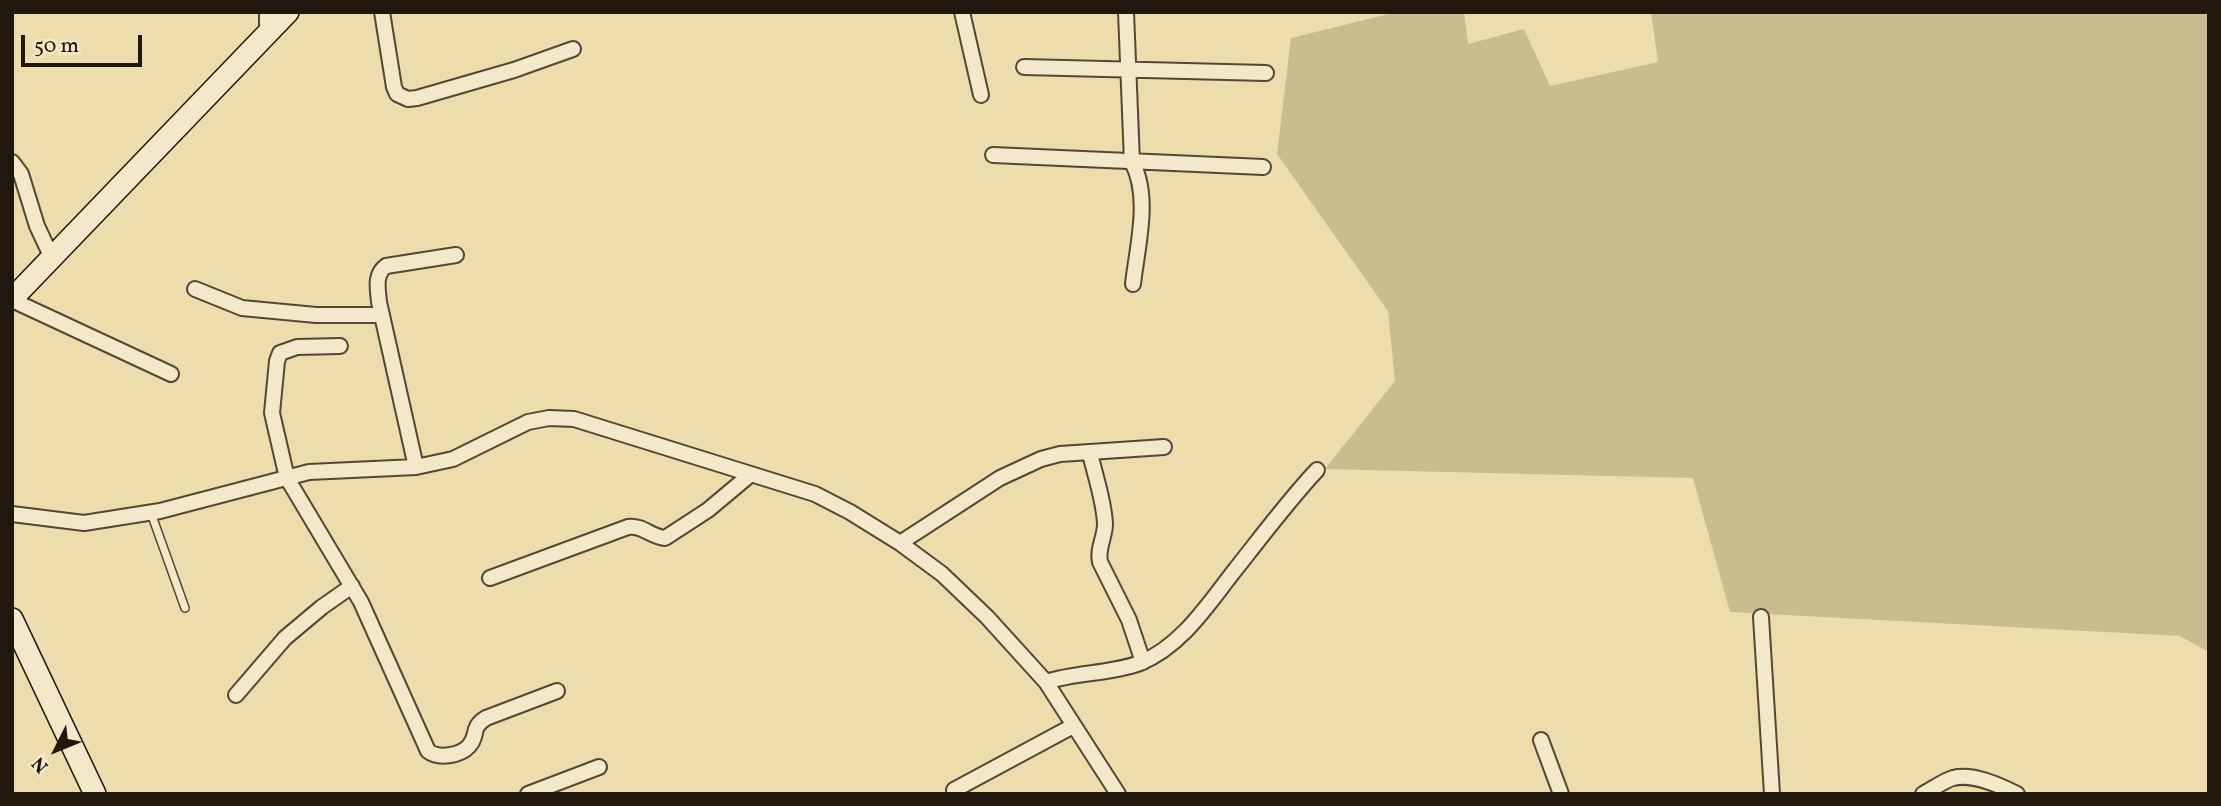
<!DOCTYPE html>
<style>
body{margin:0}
#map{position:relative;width:2221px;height:806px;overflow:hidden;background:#eddcac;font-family:Vollkorn,serif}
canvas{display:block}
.frame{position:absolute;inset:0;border:14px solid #20170d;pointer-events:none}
.north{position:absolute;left:21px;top:715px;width:70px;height:70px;-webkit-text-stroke:5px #f3e8c9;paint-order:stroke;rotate:227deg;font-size:19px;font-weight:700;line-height:28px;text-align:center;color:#20170d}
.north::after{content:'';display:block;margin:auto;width:24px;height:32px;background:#20170d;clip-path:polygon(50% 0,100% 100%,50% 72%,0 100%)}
.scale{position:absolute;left:21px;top:35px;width:121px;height:32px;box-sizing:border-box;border:4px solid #20170d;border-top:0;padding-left:9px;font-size:21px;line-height:24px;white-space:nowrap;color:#20170d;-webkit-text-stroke:5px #f3e8c9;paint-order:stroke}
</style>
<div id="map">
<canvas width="2221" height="806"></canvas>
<div class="frame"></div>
<div class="north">N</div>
<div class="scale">50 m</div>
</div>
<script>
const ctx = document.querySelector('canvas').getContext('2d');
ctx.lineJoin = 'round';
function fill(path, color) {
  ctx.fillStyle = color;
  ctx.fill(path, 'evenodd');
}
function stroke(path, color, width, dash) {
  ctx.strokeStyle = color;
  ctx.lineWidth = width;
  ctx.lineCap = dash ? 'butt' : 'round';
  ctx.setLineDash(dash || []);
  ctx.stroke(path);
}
fill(new Path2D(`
 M 1397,12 L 1464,12 L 1468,44 L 1524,29 L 1550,86 L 1658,62 L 1651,12 L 2209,12 L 2209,652 L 2180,636 L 1730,612 L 1693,478 L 1325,469 L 1395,381 L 1388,311 L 1277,154 L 1291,38 Z`), '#cabb91');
const lane = new Path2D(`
 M 151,513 L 185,608`);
const street = new Path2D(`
 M 267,12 L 267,32
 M 382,12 L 394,87 L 397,94 L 408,99 L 417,98 L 514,70 L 573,49
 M 962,12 L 981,95
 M 1126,12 L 1132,162 C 1151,197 1137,247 1133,284
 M 1024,67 L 1266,73
 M 993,155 L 1263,167
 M 12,162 L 21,174 L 37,226 L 52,258
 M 195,289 L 242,308 L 316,315 L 382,315
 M 12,300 L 171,374
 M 340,346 L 297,347 L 280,353 L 277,361 L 272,413 L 287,478 L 361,602 L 428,751 C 438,759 460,756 469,746 C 479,735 470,728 486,718 L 557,691
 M 1090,453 C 1095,476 1104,500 1105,524 C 1105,537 1097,549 1100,562 L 1129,620 L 1143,662
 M 416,467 L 379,302 C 378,289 374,275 386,266 L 456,255
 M 12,514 L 84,523 L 160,511 L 309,472 L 416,467 L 453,459 L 528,422 L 549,418 L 574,419 L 815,494 L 850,512 L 900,543 L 942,574 L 987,617 L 1046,682 L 1118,794
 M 900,543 L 1000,478 L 1041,459 L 1060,454 L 1164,447
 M 490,578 L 628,527 C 643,525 651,537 665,538 L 708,510 L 751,474
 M 1761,617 L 1772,794
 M 1046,682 C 1076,672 1111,674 1140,663 C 1182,646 1209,603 1235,570 C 1262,536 1288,501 1317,470
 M 236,695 L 285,638 L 322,607 L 352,586
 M 1541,740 L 1561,794
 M 954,790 L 1073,726
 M 528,794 L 599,767
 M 1923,794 C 1933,789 1943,781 1953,778 C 1973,773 1999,785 2017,794`);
const secondary = new Path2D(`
 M 12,299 L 288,12
 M 12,619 L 95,794`);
stroke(lane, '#534835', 10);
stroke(street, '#534835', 18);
stroke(secondary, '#20170d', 24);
stroke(lane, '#f3e8c9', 7);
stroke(street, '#f3e8c9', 14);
stroke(secondary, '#f3e8c9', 21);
</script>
